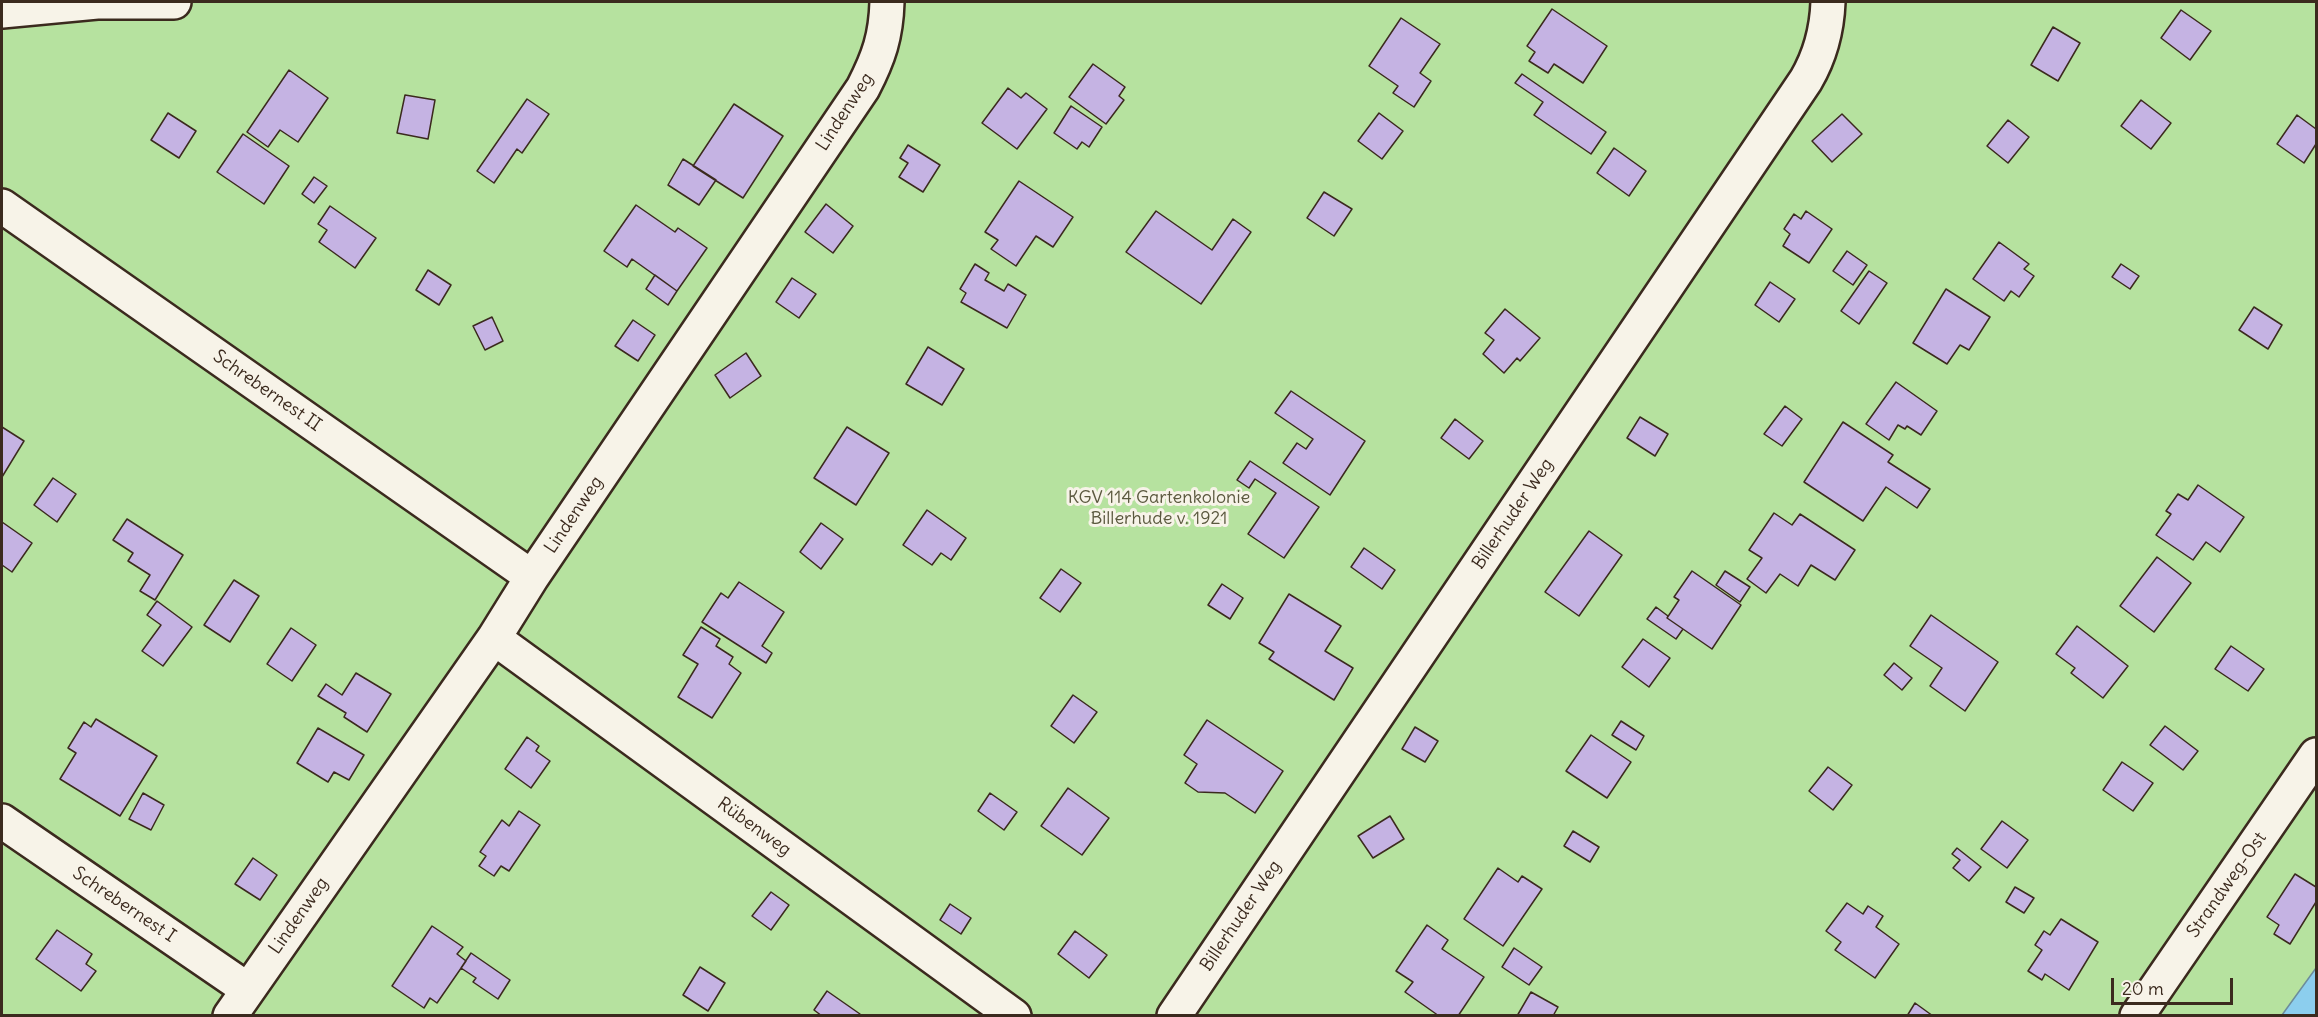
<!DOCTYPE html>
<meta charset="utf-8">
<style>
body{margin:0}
#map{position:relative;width:2318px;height:1017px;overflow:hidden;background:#e8e0e6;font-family:Delius,sans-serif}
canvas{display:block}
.frame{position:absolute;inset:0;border:3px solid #3b2a1e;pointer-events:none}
.scale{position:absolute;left:2111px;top:978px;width:122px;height:27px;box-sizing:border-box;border:3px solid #3b2a1e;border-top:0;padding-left:8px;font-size:18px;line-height:21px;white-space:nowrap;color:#3b2a1e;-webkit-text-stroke:4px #f7f3e8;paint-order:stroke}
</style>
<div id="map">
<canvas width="2318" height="1017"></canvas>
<div class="frame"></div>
<div class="scale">20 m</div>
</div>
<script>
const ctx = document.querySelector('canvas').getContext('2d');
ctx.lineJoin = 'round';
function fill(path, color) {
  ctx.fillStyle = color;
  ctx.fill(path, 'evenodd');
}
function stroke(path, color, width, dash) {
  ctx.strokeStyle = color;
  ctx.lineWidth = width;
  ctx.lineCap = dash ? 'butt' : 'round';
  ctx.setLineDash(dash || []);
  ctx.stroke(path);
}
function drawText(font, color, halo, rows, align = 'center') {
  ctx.font = font + ' Delius,sans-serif';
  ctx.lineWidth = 6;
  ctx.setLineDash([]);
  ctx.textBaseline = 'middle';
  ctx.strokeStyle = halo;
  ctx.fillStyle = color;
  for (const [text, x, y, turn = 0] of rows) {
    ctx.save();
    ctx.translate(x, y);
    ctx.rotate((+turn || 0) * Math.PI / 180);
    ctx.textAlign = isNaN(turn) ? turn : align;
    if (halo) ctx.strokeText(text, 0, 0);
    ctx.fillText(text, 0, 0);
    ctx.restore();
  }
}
fill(new Path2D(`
 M 2,2 L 2316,2 L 2316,968 L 2282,1015 L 2,1016 Z`), '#b6e29f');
const water = new Path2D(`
 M 2316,968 L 2316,1015 L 2282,1015 Z`);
fill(water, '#8cceee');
stroke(water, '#6c8c9b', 1.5);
const building = new Path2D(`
 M 1552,9 L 1607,46 L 1583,83 L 1554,64 L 1548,73 L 1529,61 L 1535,52 L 1527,46 Z
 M 2181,10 L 2211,31 L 2190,60 L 2161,38 Z
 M 1401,18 L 1440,44 L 1420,73 L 1431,81 L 1414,107 L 1393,93 L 1398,86 L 1369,66 Z
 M 2053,27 L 2080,43 L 2058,81 L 2031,65 Z
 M 1093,64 L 1125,87 L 1119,96 L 1124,100 L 1106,124 L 1069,97 Z
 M 289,70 L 328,98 L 298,142 L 280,130 L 268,147 L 247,132 Z
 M 1522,74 L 1606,132 L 1591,154 L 1534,115 L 1543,102 L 1515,83 Z
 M 1008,88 L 1021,98 L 1026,93 L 1047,109 L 1017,149 L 982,123 Z
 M 405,95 L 435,100 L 428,139 L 397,133 Z
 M 527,99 L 549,114 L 522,153 L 517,149 L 494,183 L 477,171 Z
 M 2141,100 L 2171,123 L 2151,149 L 2121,126 Z
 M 734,104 L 783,136 L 743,198 L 693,166 Z
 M 1071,106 L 1102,127 L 1089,147 L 1082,142 L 1077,149 L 1054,133 Z
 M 168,113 L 196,131 L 179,158 L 151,140 Z
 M 1379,113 L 1403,131 L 1382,159 L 1358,141 Z
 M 1842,114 L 1862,134 L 1832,162 L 1812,141 Z
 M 2297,115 L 2316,129 L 2316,144 L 2304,163 L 2277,144 Z
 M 2008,120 L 2029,137 L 2008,163 L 1987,146 Z
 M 243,134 L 289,166 L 264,204 L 217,172 Z
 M 908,145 L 940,165 L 923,192 L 899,177 L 908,163 L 900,158 Z
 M 1614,148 L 1646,171 L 1629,196 L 1597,173 Z
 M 683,159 L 716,180 L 699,205 L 668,185 Z
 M 314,177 L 327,186 L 314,203 L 302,194 Z
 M 1019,181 L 1073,217 L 1053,247 L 1036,236 L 1016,266 L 991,249 L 998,240 L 985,232 Z
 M 1324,192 L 1352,209 L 1334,236 L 1307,218 Z
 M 826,204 L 853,226 L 833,253 L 805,232 Z
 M 636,205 L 675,232 L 678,228 L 707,248 L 677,291 L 632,259 L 627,267 L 604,251 Z
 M 330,206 L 376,238 L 355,268 L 319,242 L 327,230 L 318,224 Z
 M 1156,211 L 1212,250 L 1233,219 L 1251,232 L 1201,304 L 1126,252 Z
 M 1806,211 L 1832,229 L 1809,263 L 1783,246 L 1790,234 L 1784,229 L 1794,214 L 1801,219 Z
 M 1999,242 L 2029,264 L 2024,269 L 2034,276 L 2019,297 L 2011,291 L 2004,301 L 1973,279 Z
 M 1847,251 L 1867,265 L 1853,285 L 1833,271 Z
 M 975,264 L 989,273 L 985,280 L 1004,291 L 1008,284 L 1026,295 L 1007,328 L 961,302 L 966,293 L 960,289 Z
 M 2121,264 L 2139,276 L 2130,289 L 2112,277 Z
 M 428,270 L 451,285 L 439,305 L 416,290 Z
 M 1869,271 L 1887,283 L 1859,324 L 1841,311 Z
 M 655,275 L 677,291 L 668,305 L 646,289 Z
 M 792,278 L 816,294 L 799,318 L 776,302 Z
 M 1770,282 L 1795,299 L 1779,322 L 1755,305 Z
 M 1946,289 L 1990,317 L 1969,350 L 1960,345 L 1947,364 L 1913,343 Z
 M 2254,307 L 2282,325 L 2268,349 L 2239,330 Z
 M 1505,309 L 1540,338 L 1520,361 L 1517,358 L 1504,373 L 1483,354 L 1494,340 L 1485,333 Z
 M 492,317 L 503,341 L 485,350 L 473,326 Z
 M 633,320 L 655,335 L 638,361 L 615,346 Z
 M 928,347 L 964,369 L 942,405 L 906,384 Z
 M 746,353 L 761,376 L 730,398 L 715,375 Z
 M 1896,382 L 1937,411 L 1921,435 L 1907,426 L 1905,429 L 1898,425 L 1889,440 L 1866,424 Z
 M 1291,391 L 1365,441 L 1330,495 L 1283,463 L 1297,443 L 1306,449 L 1313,439 L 1275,413 Z
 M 1785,406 L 1802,419 L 1782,446 L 1764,434 Z
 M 1640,417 L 1668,434 L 1655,456 L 1627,438 Z
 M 1455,419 L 1483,441 L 1469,459 L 1441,438 Z
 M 1843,422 L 1893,455 L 1888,462 L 1930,489 L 1917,508 L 1886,487 L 1863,521 L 1804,482 Z
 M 2,427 L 24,441 L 2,477 Z
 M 847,427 L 889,453 L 856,505 L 814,478 Z
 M 1250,461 L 1319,507 L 1284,558 L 1248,534 L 1276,493 L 1255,479 L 1249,488 L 1237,480 Z
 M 53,478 L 76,494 L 57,522 L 34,505 Z
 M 2198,485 L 2244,517 L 2220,552 L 2206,542 L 2193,560 L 2156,535 L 2171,514 L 2166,511 L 2178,494 L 2188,500 Z
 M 927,510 L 966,538 L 951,560 L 941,553 L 932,565 L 903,545 Z
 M 1774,513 L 1792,525 L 1800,514 L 1855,550 L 1835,580 L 1811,565 L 1798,586 L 1780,574 L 1766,593 L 1747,579 L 1762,558 L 1749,550 Z
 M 127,519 L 183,555 L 155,600 L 140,591 L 150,575 L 128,561 L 133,553 L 113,540 Z
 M 2,522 L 32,543 L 12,572 L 2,565 Z
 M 821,523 L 843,539 L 821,569 L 800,552 Z
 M 1589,531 L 1622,555 L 1579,616 L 1545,592 Z
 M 1364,548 L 1395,570 L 1382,589 L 1351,567 Z
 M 2157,557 L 2191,583 L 2154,632 L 2120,606 Z
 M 1061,569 L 1081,583 L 1060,612 L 1040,598 Z
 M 1692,571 L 1741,605 L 1712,649 L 1667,618 L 1679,600 L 1674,597 Z
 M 1725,571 L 1750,587 L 1740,602 L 1716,585 Z
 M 234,580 L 259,596 L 230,642 L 204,625 Z
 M 739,582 L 784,612 L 762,646 L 772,653 L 766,663 L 702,622 L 721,593 L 728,598 Z
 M 1222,584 L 1243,598 L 1230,619 L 1208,605 Z
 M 1289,594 L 1341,626 L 1325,651 L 1353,668 L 1334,700 L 1269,659 L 1274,652 L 1259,643 Z
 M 157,601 L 192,627 L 163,666 L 142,651 L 161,625 L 147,615 Z
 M 1656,607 L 1668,616 L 1667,618 L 1683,629 L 1676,639 L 1647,619 Z
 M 1931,615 L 1998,662 L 1965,711 L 1930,686 L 1942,668 L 1910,646 Z
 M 2077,626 L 2128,666 L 2103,698 L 2071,673 L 2075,668 L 2056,654 Z
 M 701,627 L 720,639 L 716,646 L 733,657 L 729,664 L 741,673 L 712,718 L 678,697 L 698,664 L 683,655 Z
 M 291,628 L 316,645 L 292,681 L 267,664 Z
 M 1643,639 L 1670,658 L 1649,687 L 1622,667 Z
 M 2231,646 L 2264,669 L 2248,691 L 2215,669 Z
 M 1894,663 L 1912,678 L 1902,690 L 1884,675 Z
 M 356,673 L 391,694 L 367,732 L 344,717 L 346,713 L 318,696 L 326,684 L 342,695 Z
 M 1073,695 L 1097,712 L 1074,743 L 1051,726 Z
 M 96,719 L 157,756 L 120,816 L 60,779 L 76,753 L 68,748 L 84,722 L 91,727 Z
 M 1207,720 L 1283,771 L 1255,813 L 1225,793 L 1198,792 L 1185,783 L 1197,764 L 1184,755 Z
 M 1621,721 L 1644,736 L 1636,750 L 1612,735 Z
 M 2165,726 L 2198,751 L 2183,770 L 2150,745 Z
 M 1415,727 L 1438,741 L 1425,762 L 1402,749 Z
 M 318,728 L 364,755 L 349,780 L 334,772 L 328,782 L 297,763 Z
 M 1591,735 L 1631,762 L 1607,798 L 1566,771 Z
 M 527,737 L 539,746 L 536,751 L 550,761 L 531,788 L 505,769 Z
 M 2122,762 L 2153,783 L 2133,811 L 2103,790 Z
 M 1828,767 L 1852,785 L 1833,810 L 1809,791 Z
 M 1068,788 L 1109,818 L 1082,855 L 1041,826 Z
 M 143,793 L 164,805 L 151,830 L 129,819 Z
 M 990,793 L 1017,812 L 1004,830 L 978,811 Z
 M 519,811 L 540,825 L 509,871 L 501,866 L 494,876 L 479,866 L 486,856 L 480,852 L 502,820 L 509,826 Z
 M 1390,816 L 1404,839 L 1373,858 L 1358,836 Z
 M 2002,821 L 2028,840 L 2007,868 L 1981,849 Z
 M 1573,831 L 1599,847 L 1590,862 L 1564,846 Z
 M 1957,848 L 1981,867 L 1969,881 L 1953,868 L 1960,860 L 1952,854 Z
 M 253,858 L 277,875 L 260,900 L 235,884 Z
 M 1498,868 L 1518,882 L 1522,876 L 1542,889 L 1503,946 L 1464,919 Z
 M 2295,874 L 2316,887 L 2316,902 L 2290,944 L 2274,934 L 2279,925 L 2267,917 Z
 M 2015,887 L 2034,898 L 2024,913 L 2006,902 Z
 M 771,892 L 789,905 L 771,930 L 752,916 Z
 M 1847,903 L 1863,914 L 1868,906 L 1883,916 L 1876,927 L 1899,944 L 1875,978 L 1835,950 L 1841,942 L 1826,931 Z
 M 950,904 L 971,918 L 961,934 L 940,920 Z
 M 2061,919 L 2098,942 L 2069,990 L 2045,974 L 2042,980 L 2028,971 L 2042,950 L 2035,945 L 2044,931 L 2050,935 Z
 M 1427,925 L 1448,940 L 1442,949 L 1484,977 L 1458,1016 L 1439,1016 L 1405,992 L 1413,982 L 1396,971 Z
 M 432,926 L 463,947 L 457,954 L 466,961 L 437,1003 L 430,998 L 424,1008 L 392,986 Z
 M 57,930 L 92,954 L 86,964 L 96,971 L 81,991 L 36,959 Z
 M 1075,931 L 1107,955 L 1089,978 L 1058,954 Z
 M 1514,948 L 1542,967 L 1529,985 L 1502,967 Z
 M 471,953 L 510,980 L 498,999 L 473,982 L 476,978 L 461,968 Z
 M 700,967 L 725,983 L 708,1011 L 683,995 Z
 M 827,991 L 860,1014 L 859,1016 L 822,1016 L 814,1010 Z
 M 1531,992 L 1558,1007 L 1553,1016 L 1517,1016 Z
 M 1915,1003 L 1933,1016 L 1907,1016 Z`);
fill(building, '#c5b3e3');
stroke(building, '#3b2a1e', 1.5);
const minor = new Path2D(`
 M 2,11 L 97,2 L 174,2
 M 2,206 L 532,577
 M 494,638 L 1014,1016
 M 2,821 L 247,989
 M 230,1016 L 494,638 L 532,577 L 863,88 C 879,57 886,36 887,2
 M 1174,1016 L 1806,80 C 1820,56 1827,29 1828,2
 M 2137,1016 L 2316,755`);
stroke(minor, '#3b2a1e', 38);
stroke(minor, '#f7f3e8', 33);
drawText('18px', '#3b2a1e', '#f7f3e8', [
 ["Lindenweg",845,112,-57],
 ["Schrebernest II",267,391,35],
 ["Billerhuder Weg",1513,514,-56],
 ["Lindenweg",574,515,-56],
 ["Rübenweg",754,827,36],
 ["Strandweg-Ost",2227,885,-55],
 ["Schrebernest I",124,905,34],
 ["Lindenweg",299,916,-55],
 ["Billerhuder Weg",1241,916,-56]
]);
drawText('18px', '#5a583e', '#f7f3e8', [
 ["KGV 114 Gartenkolonie",1159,498],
 ["Billerhude v. 1921",1159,519]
]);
</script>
